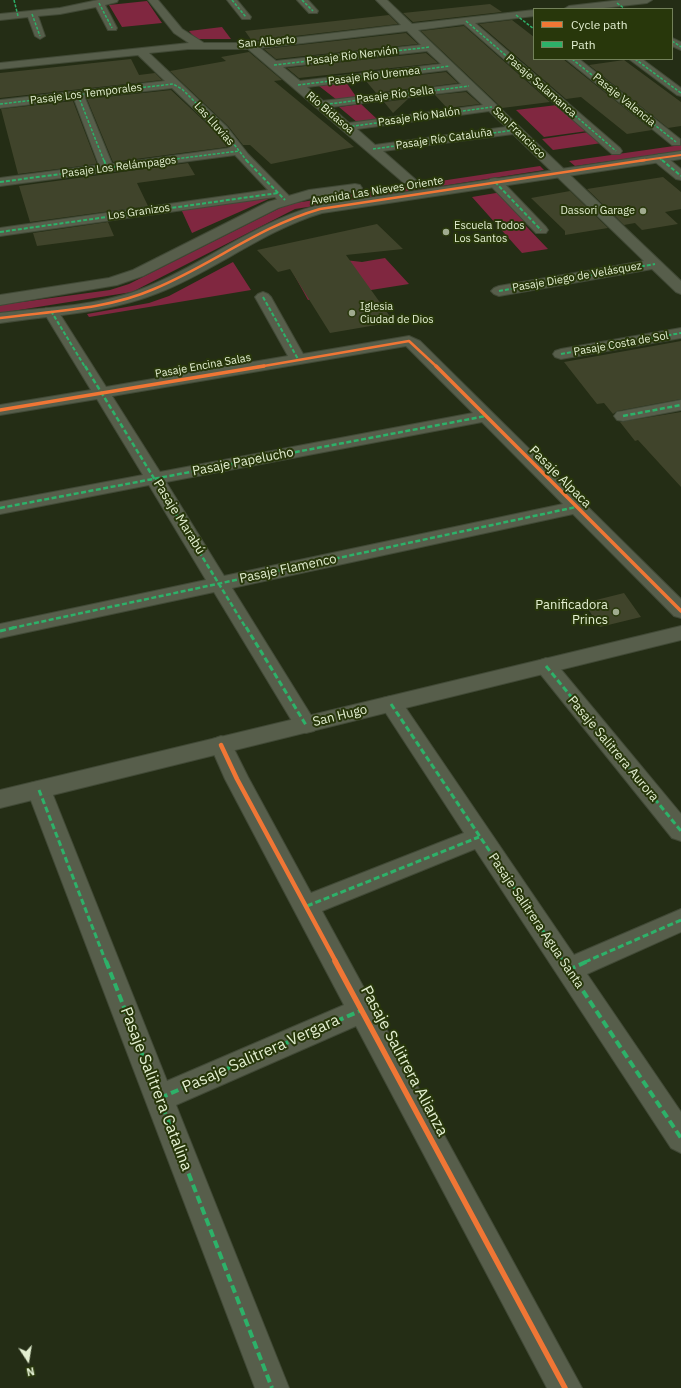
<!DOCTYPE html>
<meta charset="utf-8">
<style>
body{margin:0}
#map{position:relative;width:681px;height:1388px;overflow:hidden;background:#242d15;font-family:"IBM Plex Sans",sans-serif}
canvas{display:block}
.legend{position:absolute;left:533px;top:8px;width:140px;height:52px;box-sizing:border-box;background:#28370b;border:1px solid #73815a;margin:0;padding:5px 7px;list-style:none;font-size:12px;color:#e3efd1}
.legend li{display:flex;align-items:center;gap:8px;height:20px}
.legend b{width:20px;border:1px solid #73815a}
.north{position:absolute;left:8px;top:1340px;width:40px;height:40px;-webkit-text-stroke:3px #28370b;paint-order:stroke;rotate:168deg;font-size:11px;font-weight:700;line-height:16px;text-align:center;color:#e3efd1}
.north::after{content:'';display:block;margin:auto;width:14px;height:18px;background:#e3efd1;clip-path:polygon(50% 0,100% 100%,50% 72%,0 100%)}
</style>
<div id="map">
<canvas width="681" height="1388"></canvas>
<ul class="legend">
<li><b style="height:5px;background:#f07635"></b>Cycle path</li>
<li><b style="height:5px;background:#2db169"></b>Path</li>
</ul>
<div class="north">N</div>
</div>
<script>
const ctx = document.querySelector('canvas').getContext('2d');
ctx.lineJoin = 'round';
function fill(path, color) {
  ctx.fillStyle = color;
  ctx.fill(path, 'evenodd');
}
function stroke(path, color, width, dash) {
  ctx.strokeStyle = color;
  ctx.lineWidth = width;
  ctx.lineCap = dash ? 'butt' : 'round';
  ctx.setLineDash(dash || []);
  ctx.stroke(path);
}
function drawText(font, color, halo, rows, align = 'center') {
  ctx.font = font + ' "IBM Plex Sans",sans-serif';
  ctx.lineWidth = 4;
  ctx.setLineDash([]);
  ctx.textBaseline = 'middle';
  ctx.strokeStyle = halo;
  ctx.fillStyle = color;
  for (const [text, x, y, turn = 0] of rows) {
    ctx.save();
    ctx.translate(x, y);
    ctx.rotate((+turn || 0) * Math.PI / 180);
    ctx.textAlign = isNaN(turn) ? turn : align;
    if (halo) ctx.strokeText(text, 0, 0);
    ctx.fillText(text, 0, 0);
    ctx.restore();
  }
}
fill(new Path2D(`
 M 147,1 L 162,23 L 122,27 L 109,5 Z
 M 222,27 L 231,39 L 196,39 L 189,31 Z
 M 346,82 L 357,98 L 337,100 L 319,86 Z
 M 361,104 L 378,120 L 358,123 L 339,107 Z
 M 557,105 L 587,131 L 544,137 L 516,110 Z
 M 589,132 L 602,143 L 553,150 L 542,139 Z
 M 681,145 L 681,151 L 575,166 L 569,161 Z
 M 540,166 L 544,170 L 295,209 L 132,292 L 0,313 L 0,305 L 110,290 L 129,284 L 288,204 Z
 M 502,192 L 531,222 L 524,224 L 548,249 L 522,253 L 472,197 Z
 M 273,197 L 192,233 L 181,209 Z
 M 385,258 L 409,284 L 308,300 L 292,271 L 345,260 L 362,262 Z
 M 233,262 L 251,290 L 89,317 L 87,314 L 149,303 L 169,296 Z`), '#802740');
fill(new Path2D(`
 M 490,4 L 502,12 L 413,22 L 403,13 Z
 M 389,15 L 398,24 L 252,41 L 245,31 Z
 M 512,20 L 534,37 L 534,59 L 563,59 L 652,130 L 627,134 L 581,97 L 566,99 L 479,24 Z
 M 464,26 L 550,102 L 502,108 L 421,31 Z
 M 406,33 L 418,44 L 276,59 L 264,49 Z
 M 249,52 L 282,80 L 274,81 L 354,147 L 271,164 L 250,145 L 243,145 L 228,126 L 170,71 L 226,61 L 221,57 Z
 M 426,53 L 438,63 L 299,78 L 287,68 Z
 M 131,59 L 139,75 L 155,73 L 162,80 L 0,98 L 0,73 Z
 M 624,60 L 681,102 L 681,126 L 668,128 L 589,65 Z
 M 446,72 L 458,83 L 427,87 L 425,84 L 421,87 L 376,93 L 366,81 Z
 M 171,90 L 218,134 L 227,147 L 113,162 L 87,99 Z
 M 466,92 L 480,104 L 447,108 L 435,95 Z
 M 408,99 L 393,113 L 384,102 Z
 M 73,101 L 97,164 L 18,174 L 1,109 Z
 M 188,163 L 195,175 L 137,183 L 148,206 L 30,222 L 19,186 Z
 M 663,177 L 681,192 L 681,209 L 665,212 L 678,224 L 642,230 L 635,223 L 624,225 L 587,189 Z
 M 570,191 L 608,228 L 565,235 L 565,231 L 531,198 Z
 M 108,222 L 114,236 L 37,246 L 33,233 Z
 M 377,224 L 403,249 L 346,255 L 394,322 L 330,333 L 290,269 L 278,272 L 257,250 Z
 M 681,341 L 681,399 L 617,411 L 613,414 L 604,403 L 597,404 L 564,362 Z
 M 681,412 L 681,487 L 638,440 L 635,441 L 620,422 Z
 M 624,593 L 641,617 L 600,627 L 584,603 Z`), '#40442b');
const street = new Path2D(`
 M 98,0 L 118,0 L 117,2 L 105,5 L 117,28 L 116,30 L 108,30 L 96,7 L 60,14 L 38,16 L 45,36 L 40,39 L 35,36 L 28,17 L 0,20 L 0,14 L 60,8 Z
 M 148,0 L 158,0 L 182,29 L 204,43 L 251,43 L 401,25 L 376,0 L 387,0 L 412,24 L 534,10 L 534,16 L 475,23 L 620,148 L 622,151 L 620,154 L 612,154 L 464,24 L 418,30 L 681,281 L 681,294 L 676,292 L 652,269 L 499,296 L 494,294 L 491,291 L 494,288 L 499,286 L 644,261 L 513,134 L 383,151 L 416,180 L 414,183 L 404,183 L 248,49 L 188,49 L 149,53 L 227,127 L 248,154 L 290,197 L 292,200 L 290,203 L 280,203 L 275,197 L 0,236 L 0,228 L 268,190 L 235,155 L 0,186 L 0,178 L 99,165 L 74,99 L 0,108 L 0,100 L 165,81 L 138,55 L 0,69 L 0,63 L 189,43 L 174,33 ZM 407,31 L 421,45 L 276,61 L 260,48 ZM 427,51 L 441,64 L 300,81 L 283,67 ZM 447,70 L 461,84 L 323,101 L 307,87 ZM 172,88 L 219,133 L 230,148 L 112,164 L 85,98 ZM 467,90 L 483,105 L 349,123 L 331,107 ZM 489,111 L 506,127 L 375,145 L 357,129 Z
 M 227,0 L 237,0 L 251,17 L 250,19 L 242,19 Z
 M 297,0 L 308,0 L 318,11 L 317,13 L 309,13 Z
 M 621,0 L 652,0 L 647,3 L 595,9 L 564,9 L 569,6 Z
 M 672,38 L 681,42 L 681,50 L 672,46 Z
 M 566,59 L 579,59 L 680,139 L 680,145 L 672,145 Z
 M 629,59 L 642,59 L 681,88 L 681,96 L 677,95 Z
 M 659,154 L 664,155 L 681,169 L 681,180 L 676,179 L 654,161 L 653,158 Z
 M 495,178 L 500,179 L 546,227 L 548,230 L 546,233 L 536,233 L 490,185 L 488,182 L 490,179 Z
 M 263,292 L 268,294 L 271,297 L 303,354 L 409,336 L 420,341 L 681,599 L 681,618 L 674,616 L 573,514 L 232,588 L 317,725 L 314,731 L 306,733 L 298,731 L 214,592 L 0,638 L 0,624 L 206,580 L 149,485 L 0,514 L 0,502 L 143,475 L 97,399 L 0,415 L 0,405 L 91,390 L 43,311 L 46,308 L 56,308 L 106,387 L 288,356 L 255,297 L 258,294 ZM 406,346 L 473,413 L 160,472 L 112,396 ZM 482,422 L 563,504 L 224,576 L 166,482 Z
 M 681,328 L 681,338 L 561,359 L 555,357 L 553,354 L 555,351 L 561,349 Z
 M 681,400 L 681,410 L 623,421 L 617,420 L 614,416 L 617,412 L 623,411 Z
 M 546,658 L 554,661 L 681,814 L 681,841 L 672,838 L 538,671 L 535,666 L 538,661 Z
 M 391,696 L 399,698 L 574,955 L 681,909 L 681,932 L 587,974 L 681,1112 L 681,1153 L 671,1148 L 475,849 L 322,911 L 582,1388 L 547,1388 L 356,1026 L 176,1105 L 289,1388 L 255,1388 L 27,790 L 31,783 L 39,781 L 47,783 L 51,790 L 167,1081 L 344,1005 L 225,779 L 210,745 L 213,739 L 221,736 L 229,739 L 248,777 L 311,893 L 464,833 L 380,704 L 383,698 Z`);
const secondary = new Path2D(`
 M 681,151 L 681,159 L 322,213 C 262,231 215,271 158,293 C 108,313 53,315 0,323 L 0,313 C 49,307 103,306 149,286 C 207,262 253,224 315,206 Z
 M 355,184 L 360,185 L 362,188 L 360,191 L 311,198 L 278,208 L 143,276 L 117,285 L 0,305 L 0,295 L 109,278 L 133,270 L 268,202 L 309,190 Z
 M 681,626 L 681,640 L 0,808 L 0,790 Z`);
stroke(street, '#414936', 2);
stroke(secondary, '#414936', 2);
fill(street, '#575e4b');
fill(secondary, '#575e4b');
stroke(new Path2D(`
 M 14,0 L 18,16
 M 232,0 L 246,17
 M 302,0 L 313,11
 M 99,3 L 112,28
 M 617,3 L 625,9
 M 32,14 L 40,36
 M 516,15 L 534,29
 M 466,21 L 616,151
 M 672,41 L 681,47
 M 572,59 L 676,142
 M 635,59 L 681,93
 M 274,65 L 430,47
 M 298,85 L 450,66
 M 78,95 L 104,161
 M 0,104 L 173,84 L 182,89 L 223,130 L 247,161
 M 321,105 L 469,86
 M 347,127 L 492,107
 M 373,149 L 515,130
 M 659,158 L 663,161
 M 159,161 L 239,151`), '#2db169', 1.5, [3, 1.5]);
stroke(new Path2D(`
 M 104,160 L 107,168
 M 246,160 L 285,200
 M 662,160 L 681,176
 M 0,182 L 167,160
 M 495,182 L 541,230
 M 0,232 L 278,193
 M 499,291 L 655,264
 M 263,297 L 298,359
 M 51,311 L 85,367
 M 561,354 L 681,333`), '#2db169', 2, [4, 2]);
stroke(new Path2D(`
 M 85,366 L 246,628
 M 623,416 L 681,405
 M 0,508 L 486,416
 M 12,628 L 576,507`), '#2db169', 2.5, [5, 2.5]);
stroke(new Path2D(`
 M 246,627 L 306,725
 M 0,631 L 17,627
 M 546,666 L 681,831
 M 391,704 L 564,962
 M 39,790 L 106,962
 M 307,906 L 479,837
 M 585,962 L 681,920`), '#2db169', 3, [6, 3]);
stroke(new Path2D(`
 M 106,961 L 272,1388
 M 563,961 L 681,1138
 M 568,970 L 588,961
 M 160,1098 L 362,1010`), '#2db169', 4, [8, 4]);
stroke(new Path2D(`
 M 639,161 L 681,155`), '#f07635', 2);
stroke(new Path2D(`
 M 0,318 C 51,311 106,310 154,289 C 212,265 258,227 320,209 L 645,160
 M 258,367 L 409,341 L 437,367`), '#f07635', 2.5);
stroke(new Path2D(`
 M 436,366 L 681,611
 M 0,410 L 264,366`), '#f07635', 3.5);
stroke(new Path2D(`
 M 221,745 L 237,779 L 336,962`), '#f07635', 4.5);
stroke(new Path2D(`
 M 335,961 L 565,1388`), '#f07635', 5.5);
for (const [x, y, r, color] of [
 [643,211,4,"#a0ab8f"],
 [446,232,4,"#a0ab8f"],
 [352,313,4,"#a0ab8f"],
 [616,612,4,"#a0ab8f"]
]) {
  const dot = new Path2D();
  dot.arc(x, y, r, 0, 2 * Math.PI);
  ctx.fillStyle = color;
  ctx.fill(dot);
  stroke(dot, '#28370b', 1.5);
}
drawText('11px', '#e3efd1', '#28370b', [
 ["San Alberto",267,42,-5],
 ["Pasaje Río Nervión",352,56,-7],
 ["Pasaje Río Uremea",374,76,-7],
 ["Pasaje Salamanca",541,86,41],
 ["Pasaje Los Temporales",86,94,-7],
 ["Pasaje Río Sella",395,95,-7],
 ["Pasaje Valencia",624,100,39],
 ["Río Bidasoa",330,113,40],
 ["Pasaje Río Nalón",419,117,-8],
 ["Las Lluvias",214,124,48],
 ["San Francisco",519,133,44],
 ["Pasaje Río Cataluña",444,139,-8],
 ["Pasaje Los Relámpagos",119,167,-7],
 ["Avenida Las Nieves Oriente",377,191,-9],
 ["Los Granizos",139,212,-8],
 ["Pasaje Diego de Velásquez",577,277,-10],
 ["Pasaje Costa de Sol",621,344,-10],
 ["Pasaje Encina Salas",203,366,-10]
]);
drawText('11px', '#e3efd1', '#28370b', [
 ["Dassori Garage",635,211,"right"],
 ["Escuela Todos",454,226],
 ["Los Santos",454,239],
 ["Iglesia",360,307],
 ["Ciudad de Dios",360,320]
], 'left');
drawText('13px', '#e3efd1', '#28370b', [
 ["Pasaje Papelucho",243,462,-11],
 ["Pasaje Alpaca",560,477,45],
 ["Pasaje Marabú",179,517,58],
 ["Pasaje Flamenco",288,569,-12],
 ["San Hugo",340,716,-14],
 ["Pasaje Salitrera Aurora",613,749,50],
 ["Pasaje Salitrera Agua Santa",536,921,56]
]);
drawText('13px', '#e3efd1', '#28370b', [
 ["Panificadora",608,605],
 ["Princs",608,620]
], 'right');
drawText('16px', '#e3efd1', '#28370b', [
 ["Pasaje Salitrera Vergara",261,1054,-24],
 ["Pasaje Salitrera Alianza",404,1061,62],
 ["Pasaje Salitrera Catalina",156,1089,69]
]);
</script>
